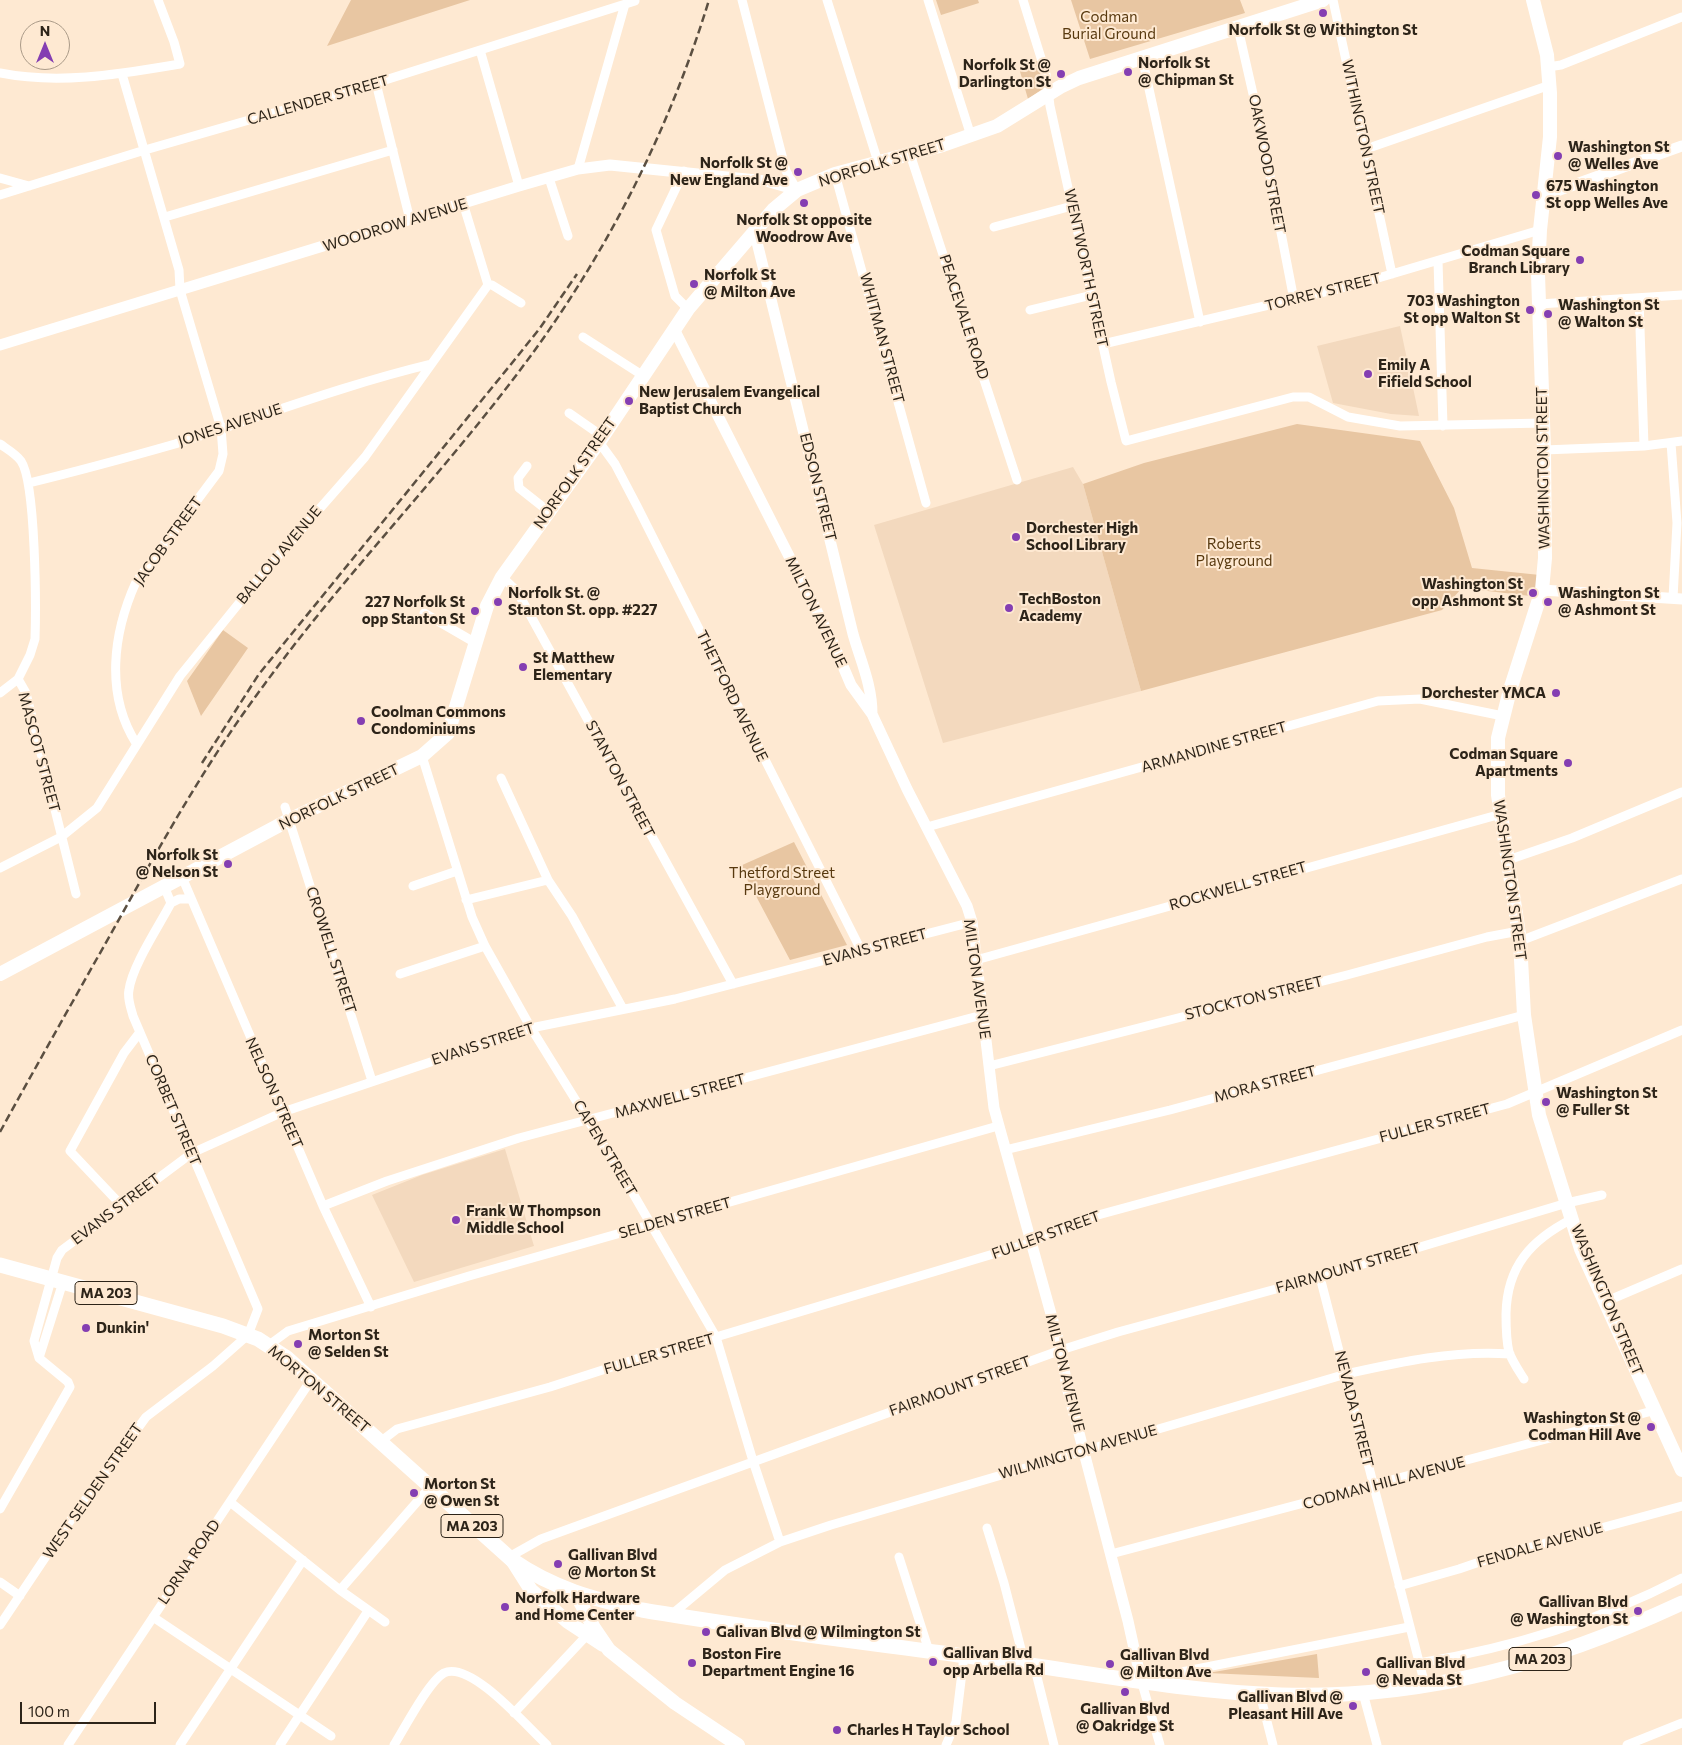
<!DOCTYPE html>
<style>
body{margin:0}
#map{position:relative;width:1682px;height:1745px;overflow:hidden;background:#fee9d2;font-family:Commissioner,sans-serif}
canvas{display:block}
.north{position:absolute;left:20px;top:20px;width:50px;height:50px;box-sizing:border-box;background:#fee9d2;border:1px solid #aa9a88;border-radius:50%;rotate:0deg;font-size:14px;font-weight:700;line-height:20px;text-align:center;color:#2d2419}
.north::after{content:'';display:block;margin:auto;width:18px;height:22px;background:#843eb2;clip-path:polygon(50% 0,100% 100%,50% 72%,0 100%)}
.scale{position:absolute;left:20px;top:1702px;width:136px;height:22px;box-sizing:border-box;border:2px solid #2d2419;border-top:0;padding-left:6px;font-size:15px;line-height:18px;white-space:nowrap;color:#2d2419;-webkit-text-stroke:4px #fee9d2;paint-order:stroke}
</style>
<div id="map">
<canvas width="1682" height="1745"></canvas>
<div class="north">N</div>
<div class="scale">100 m</div>
</div>
<script>
const ctx = document.querySelector('canvas').getContext('2d');
ctx.lineJoin = 'round';
function fill(path, color) {
  ctx.fillStyle = color;
  ctx.fill(path, 'evenodd');
}
function stroke(path, color, width, dash) {
  ctx.strokeStyle = color;
  ctx.lineWidth = width;
  ctx.lineCap = dash ? 'butt' : 'round';
  ctx.setLineDash(dash || []);
  ctx.stroke(path);
}
function drawText(font, color, halo, rows, align = 'center') {
  ctx.font = font + ' Commissioner,sans-serif';
  ctx.lineWidth = 4;
  ctx.setLineDash([]);
  ctx.textBaseline = 'middle';
  ctx.strokeStyle = halo;
  ctx.fillStyle = color;
  for (const [text, x, y, turn = 0] of rows) {
    ctx.save();
    ctx.translate(x, y);
    ctx.rotate((+turn || 0) * Math.PI / 180);
    ctx.textAlign = isNaN(turn) ? turn : align;
    if (halo) ctx.strokeText(text, 0, 0);
    ctx.fillText(text, 0, 0);
    ctx.restore();
  }
}
fill(new Path2D(`
 M 1400,326 L 1419,416 L 1391,414 L 1333,403 L 1317,346 Z
 M 1073,467 L 1083,484 L 1141,691 L 943,743 L 874,525 Z
 M 505,1149 L 534,1246 L 414,1282 L 372,1195 L 422,1175 Z`), '#f3d9be');
fill(new Path2D(`
 M 351,0 L 470,0 L 327,46 Z
 M 936,0 L 978,0 L 979,3 L 941,15 Z
 M 1071,0 L 1240,0 L 1245,13 L 1090,59 Z
 M 1037,61 L 1044,88 L 1028,99 L 1019,68 Z
 M 1297,424 L 1420,441 L 1454,508 L 1472,568 L 1540,575 L 1539,597 L 1462,588 L 1442,610 L 1141,691 L 1083,484 L 1144,463 Z
 M 223,630 L 248,648 L 201,716 L 187,681 Z
 M 794,842 L 847,945 L 790,960 L 740,866 Z
 M 1317,1654 L 1319,1678 L 1208,1673 Z`), '#e8c6a2');
stroke(new Path2D(`
 M 742,0 L 786,171 L 797,190
 M 827,0 L 878,162
 M 928,0 L 971,136
 M 1023,0 L 1046,74 L 1050,106 L 1072,206 L 1111,382 L 1126,441 L 1293,397 L 1309,397 L 1348,417 L 1400,426 L 1544,423
 M 1333,0 L 1392,274
 M 1238,28 L 1261,129 L 1294,300
 M 480,50 L 519,186
 M 1142,57 L 1200,322
 M 1548,67 L 1561,65 L 1682,17
 M 0,73 C 60,85 120,74 180,64 L 174,42 L 158,0
 M 122,74 L 179,270 L 180,290 L 221,428 L 223,454 L 219,471 L 136,582 C 113,633 105,694 136,743
 M 376,83 L 410,220
 M 1366,149 L 1550,85
 M 910,154 L 1017,480
 M 578,169 L 625,4
 M 684,171 L 656,230 L 675,296 L 688,309
 M 835,174 L 926,503
 M 0,178 L 29,186
 M 549,178 L 568,236
 M 0,195 L 145,150 L 360,88 L 635,1
 M 165,217 L 393,150
 M 994,227 L 1072,206
 M 1438,261 L 1443,426
 M 488,285 L 492,285 L 521,303
 M 1639,299 L 1644,446
 M 1539,304 L 1682,295
 M 1030,310 L 1092,295
 M 583,337 L 642,375
 M 1103,344 L 1358,284 L 1540,230
 M 569,413 L 602,436
 M 599,442 L 615,464 L 637,506 L 862,952
 M 1671,443 L 1677,523 L 1673,598
 M 0,444 C 7,449 16,454 21,461 C 36,483 36,608 35,639 L 30,655 L 18,679 L 26,693 L 76,894
 M 1544,450 L 1644,446 L 1682,441
 M 527,466 L 518,478 L 519,488 L 548,511
 M 29,483 C 78,471 126,458 175,444 C 260,417 344,385 431,364
 M 502,577 L 517,591 L 733,984
 M 424,613 L 474,642
 M 0,693 L 18,679
 M 422,756 L 472,917 L 485,946 L 531,1028 L 627,1183 L 716,1337 L 753,1461 L 780,1542
 M 501,778 L 548,880
 M 285,807 L 372,1081
 M 927,827 L 1378,701 L 1420,699 L 1503,716
 M 1508,860 L 1572,838 L 1682,792
 M 0,868 L 61,837 L 97,808 L 180,676 L 265,571 L 365,457 L 488,285 L 463,203
 M 182,877 L 323,1206 L 371,1307
 M 413,886 L 457,871
 M 466,900 L 548,880 L 572,916 L 623,1009
 M 171,903 L 179,899 L 190,899
 M 1520,941 L 1682,879
 M 976,960 L 1501,814
 M 400,974 L 485,946
 M 989,1066 L 1347,975 L 1487,937 L 1519,931
 M 1005,1150 L 1170,1110 L 1524,1015
 M 121,1205 L 70,1151 L 124,1053 L 140,1032
 M 323,1206 L 387,1181 L 519,1138 L 982,1015
 M 1320,1277 L 1425,1685
 M 1607,1301 L 1682,1269
 M 269,1345 L 288,1331 L 469,1276 L 998,1126
 M 39,1358 L 63,1282
 M 1524,1379 C 1519,1371 1512,1361 1509,1352 C 1506,1340 1506,1327 1506,1314 C 1507,1266 1531,1240 1572,1219
 M 380,1442 L 397,1429 L 550,1387 L 649,1355 L 716,1337 L 1030,1243 L 1087,1218 L 1507,1104 L 1682,1030
 M 230,1502 L 340,1590 L 385,1622
 M 0,1509 L 70,1387 L 68,1382 L 39,1358 L 34,1341 L 57,1258 L 62,1250 L 192,1153 L 283,1112 L 531,1028 L 675,999 L 972,922
 M 987,1528 L 1004,1583 L 1021,1649 L 1022,1664
 M 1111,1554 L 1656,1410
 M 509,1557 L 541,1539 L 1061,1350 L 1118,1332 L 1320,1277 L 1567,1203 L 1602,1195
 M 899,1557 L 929,1651
 M 0,1582 L 20,1596
 M 1399,1586 L 1459,1569 L 1494,1557 L 1682,1506
 M 340,1590 L 430,1487
 M 671,1615 L 725,1570 L 780,1542 L 831,1525 L 1346,1374 C 1400,1362 1454,1350 1510,1354
 M 153,1617 L 331,1736
 M 0,1625 L 67,1525 L 146,1417 L 213,1366 L 248,1335 L 258,1309 L 133,1016 C 131,1008 127,999 129,990 C 132,966 159,926 171,903 L 164,886
 M 1419,1663 C 1511,1648 1599,1621 1682,1578
 M 1034,1665 L 1054,1745
 M 1363,1693 L 1377,1745
 M 1260,1694 L 1273,1745
 M 514,1713 L 589,1633
 M 68,1745 L 311,1380
 M 180,1745 L 303,1560
 M 280,1745 L 368,1611
 M 394,1745 C 404,1729 429,1681 444,1673 C 471,1660 528,1728 547,1745
 M 946,1745 L 956,1722 L 964,1656
 M 1160,1745 L 1141,1680 L 1409,1627
 M 1627,1745 L 1682,1723`), '#fff', 9);
stroke(new Path2D(`
 M 1543,196 L 1682,146
 M 754,230 L 853,634 C 861,662 872,685 872,714
 M 674,329 L 834,645 L 851,685 L 872,714 L 907,789 L 967,906 L 972,922 L 994,1108 L 1061,1350 L 1067,1387 L 1128,1621 L 1141,1680
 M 0,345 L 519,186 L 578,169 L 610,165 L 766,181 L 797,190
 M 1542,590 L 1682,599`), '#fff', 11);
stroke(new Path2D(`
 M 1533,0 L 1547,55 L 1550,93 L 1550,137 L 1540,230 L 1538,274 L 1544,450 L 1545,558 L 1542,590 L 1510,690 L 1498,738 L 1498,795 L 1520,941 L 1524,1015 L 1539,1115 L 1581,1249 L 1682,1470
 M 0,974 L 289,820 L 422,756 L 448,733 L 487,606 L 502,577 L 599,442 L 688,309 L 773,210 L 797,190 L 835,174 L 943,145 L 997,126 L 1060,87 L 1079,78 L 1323,0
 M 512,1560 L 531,1590 L 568,1622 L 603,1645
 M 576,1594 L 594,1628 L 609,1650 L 675,1703 L 738,1745`), '#fff', 14);
stroke(new Path2D(`
 M 0,1265 L 223,1326 L 258,1339 L 287,1358 L 512,1560 C 554,1589 593,1599 642,1610 C 759,1630 878,1644 996,1660 C 1090,1673 1186,1692 1281,1695 C 1425,1699 1553,1663 1682,1603`), '#fff', 15);
stroke(new Path2D(`
 M 202,763 L 259,674 L 512,363 L 540,328 L 577,274
 M 0,1132 C 40,1059 81,987 122,914 C 166,835 210,757 264,685 C 353,563 461,456 547,333 C 618,231 673,118 709,0`), '#5b4f41', 2.5, [8, 4]);
for (const [x, y, r, color] of [
 [1323,13,5,"#843eb2"],
 [1128,72,5,"#843eb2"],
 [1061,74,5,"#843eb2"],
 [1558,156,5,"#843eb2"],
 [798,172,5,"#843eb2"],
 [1536,195,5,"#843eb2"],
 [804,203,5,"#843eb2"],
 [1580,260,5,"#843eb2"],
 [694,284,5,"#843eb2"],
 [1530,310,5,"#843eb2"],
 [1548,314,5,"#843eb2"],
 [1368,374,5,"#843eb2"],
 [629,401,5,"#843eb2"],
 [1016,537,5,"#843eb2"],
 [1533,593,5,"#843eb2"],
 [498,602,5,"#843eb2"],
 [1548,602,5,"#843eb2"],
 [1009,608,5,"#843eb2"],
 [475,611,5,"#843eb2"],
 [523,667,5,"#843eb2"],
 [1556,693,5,"#843eb2"],
 [361,721,5,"#843eb2"],
 [1568,763,5,"#843eb2"],
 [228,864,5,"#843eb2"],
 [1546,1102,5,"#843eb2"],
 [456,1220,5,"#843eb2"],
 [86,1328,5,"#843eb2"],
 [298,1344,5,"#843eb2"],
 [1651,1427,5,"#843eb2"],
 [414,1493,5,"#843eb2"],
 [558,1564,5,"#843eb2"],
 [505,1607,5,"#843eb2"],
 [1638,1611,5,"#843eb2"],
 [706,1632,5,"#843eb2"],
 [933,1662,5,"#843eb2"],
 [692,1663,5,"#843eb2"],
 [1110,1664,5,"#843eb2"],
 [1366,1672,5,"#843eb2"],
 [1125,1692,5,"#843eb2"],
 [1353,1706,5,"#843eb2"],
 [837,1730,5,"#843eb2"]
]) {
  const dot = new Path2D();
  dot.arc(x, y, r, 0, 2 * Math.PI);
  ctx.fillStyle = color;
  ctx.fill(dot);
  stroke(dot, '#fee9d2', 2);
}
for (const [x, y, w] of [
 [106,1293,62],
 [472,1526,62],
 [1540,1659,62]
]) {
  const box = new Path2D();
  box.roundRect(x - w / 2, y - 11.5, w, 23, 4);
  ctx.fillStyle = '#fee9d2';
  ctx.fill(box);
  stroke(box, '#2d2419', 1);
}
drawText('bold 14px', '#2d2419', null, [
 ["MA 203",106,1293],
 ["MA 203",472,1526],
 ["MA 203",1540,1659]
]);
drawText('15px', '#58390f', '#fee9d2', [
 ["Codman",1109,17],
 ["Burial Ground",1109,34],
 ["Roberts",1234,544],
 ["Playground",1234,561],
 ["Thetford Street",782,873],
 ["Playground",782,890]
]);
drawText('bold 15px', '#2d2419', '#fee9d2', [
 ["Norfolk St @ Withington St",1323,30,"center"],
 ["Norfolk St",1138,63],
 ["@ Chipman St",1138,80],
 ["Norfolk St @",1051,65,"right"],
 ["Darlington St",1051,82,"right"],
 ["Washington St",1568,147],
 ["@ Welles Ave",1568,164],
 ["Norfolk St @",788,163,"right"],
 ["New England Ave",788,180,"right"],
 ["675 Washington",1546,186],
 ["St opp Welles Ave",1546,203],
 ["Norfolk St opposite",804,220,"center"],
 ["Woodrow Ave",804,237,"center"],
 ["Codman Square",1570,251,"right"],
 ["Branch Library",1570,268,"right"],
 ["Norfolk St",704,275],
 ["@ Milton Ave",704,292],
 ["703 Washington",1520,301,"right"],
 ["St opp Walton St",1520,318,"right"],
 ["Washington St",1558,305],
 ["@ Walton St",1558,322],
 ["Emily A",1378,365],
 ["Fifield School",1378,382],
 ["New Jerusalem Evangelical",639,392],
 ["Baptist Church",639,409],
 ["Dorchester High",1026,528],
 ["School Library",1026,545],
 ["Washington St",1523,584,"right"],
 ["opp Ashmont St",1523,601,"right"],
 ["Norfolk St. @",508,593],
 ["Stanton St. opp. #227",508,610],
 ["Washington St",1558,593],
 ["@ Ashmont St",1558,610],
 ["TechBoston",1019,599],
 ["Academy",1019,616],
 ["227 Norfolk St",465,602,"right"],
 ["opp Stanton St",465,619,"right"],
 ["St Matthew",533,658],
 ["Elementary",533,675],
 ["Dorchester YMCA",1546,693,"right"],
 ["Coolman Commons",371,712],
 ["Condominiums",371,729],
 ["Codman Square",1558,754,"right"],
 ["Apartments",1558,771,"right"],
 ["Norfolk St",218,855,"right"],
 ["@ Nelson St",218,872,"right"],
 ["Washington St",1556,1093],
 ["@ Fuller St",1556,1110],
 ["Frank W Thompson",466,1211],
 ["Middle School",466,1228],
 ["Dunkin'",96,1328],
 ["Morton St",308,1335],
 ["@ Selden St",308,1352],
 ["Washington St @",1641,1418,"right"],
 ["Codman Hill Ave",1641,1435,"right"],
 ["Morton St",424,1484],
 ["@ Owen St",424,1501],
 ["Gallivan Blvd",568,1555],
 ["@ Morton St",568,1572],
 ["Norfolk Hardware",515,1598],
 ["and Home Center",515,1615],
 ["Gallivan Blvd",1628,1602,"right"],
 ["@ Washington St",1628,1619,"right"],
 ["Galivan Blvd @ Wilmington St",716,1632],
 ["Gallivan Blvd",943,1653],
 ["opp Arbella Rd",943,1670],
 ["Boston Fire",702,1654],
 ["Department Engine 16",702,1671],
 ["Gallivan Blvd",1120,1655],
 ["@ Milton Ave",1120,1672],
 ["Gallivan Blvd",1376,1663],
 ["@ Nevada St",1376,1680],
 ["Gallivan Blvd @",1343,1697,"right"],
 ["Pleasant Hill Ave",1343,1714,"right"],
 ["Gallivan Blvd",1125,1709,"center"],
 ["@ Oakridge St",1125,1726,"center"],
 ["Charles H Taylor School",847,1730]
], 'left');
drawText('15px', '#2d2419', '#fee9d2', [
 ["CALLENDER STREET",318,100,-16],
 ["WITHINGTON STREET",1363,137,78],
 ["NORFOLK STREET",882,163,-17],
 ["OAKWOOD STREET",1267,164,79],
 ["WOODROW AVENUE",395,225,-17],
 ["WENTWORTH STREET",1086,268,78],
 ["TORREY STREET",1323,292,-14],
 ["PEACEVALE ROAD",964,317,72],
 ["WHITMAN STREET",882,338,75],
 ["JONES AVENUE",230,425,-18],
 ["WASHINGTON STREET",1543,468,-91],
 ["NORFOLK STREET",575,473,-55],
 ["EDSON STREET",818,487,76],
 ["JACOB STREET",168,541,-54],
 ["BALLOU AVENUE",279,555,-50],
 ["MILTON AVENUE",816,612,64],
 ["THETFORD AVENUE",732,696,64],
 ["ARMANDINE STREET",1214,747,-16],
 ["MASCOT STREET",39,752,75],
 ["STANTON STREET",620,779,62],
 ["NORFOLK STREET",339,797,-26],
 ["WASHINGTON STREET",1510,880,82],
 ["ROCKWELL STREET",1238,886,-16],
 ["EVANS STREET",875,947,-15],
 ["CROWELL STREET",331,950,72],
 ["MILTON AVENUE",977,979,82],
 ["STOCKTON STREET",1254,998,-14],
 ["EVANS STREET",483,1044,-18],
 ["MORA STREET",1265,1084,-15],
 ["NELSON STREET",274,1093,66],
 ["MAXWELL STREET",680,1096,-15],
 ["CORBET STREET",173,1110,67],
 ["FULLER STREET",1435,1123,-15],
 ["CAPEN STREET",605,1148,59],
 ["EVANS STREET",116,1209,-37],
 ["SELDEN STREET",675,1218,-16],
 ["FULLER STREET",1046,1235,-20],
 ["FAIRMOUNT STREET",1348,1268,-16],
 ["WASHINGTON STREET",1607,1300,67],
 ["FULLER STREET",659,1354,-16],
 ["MILTON AVENUE",1065,1373,76],
 ["FAIRMOUNT STREET",960,1386,-20],
 ["MORTON STREET",319,1389,40],
 ["NEVADA STREET",1354,1409,76],
 ["WILMINGTON AVENUE",1078,1452,-16],
 ["CODMAN HILL AVENUE",1384,1483,-15],
 ["WEST SELDEN STREET",93,1491,-55],
 ["FENDALE AVENUE",1540,1545,-16],
 ["LORNA ROAD",189,1562,-56]
]);
</script>
